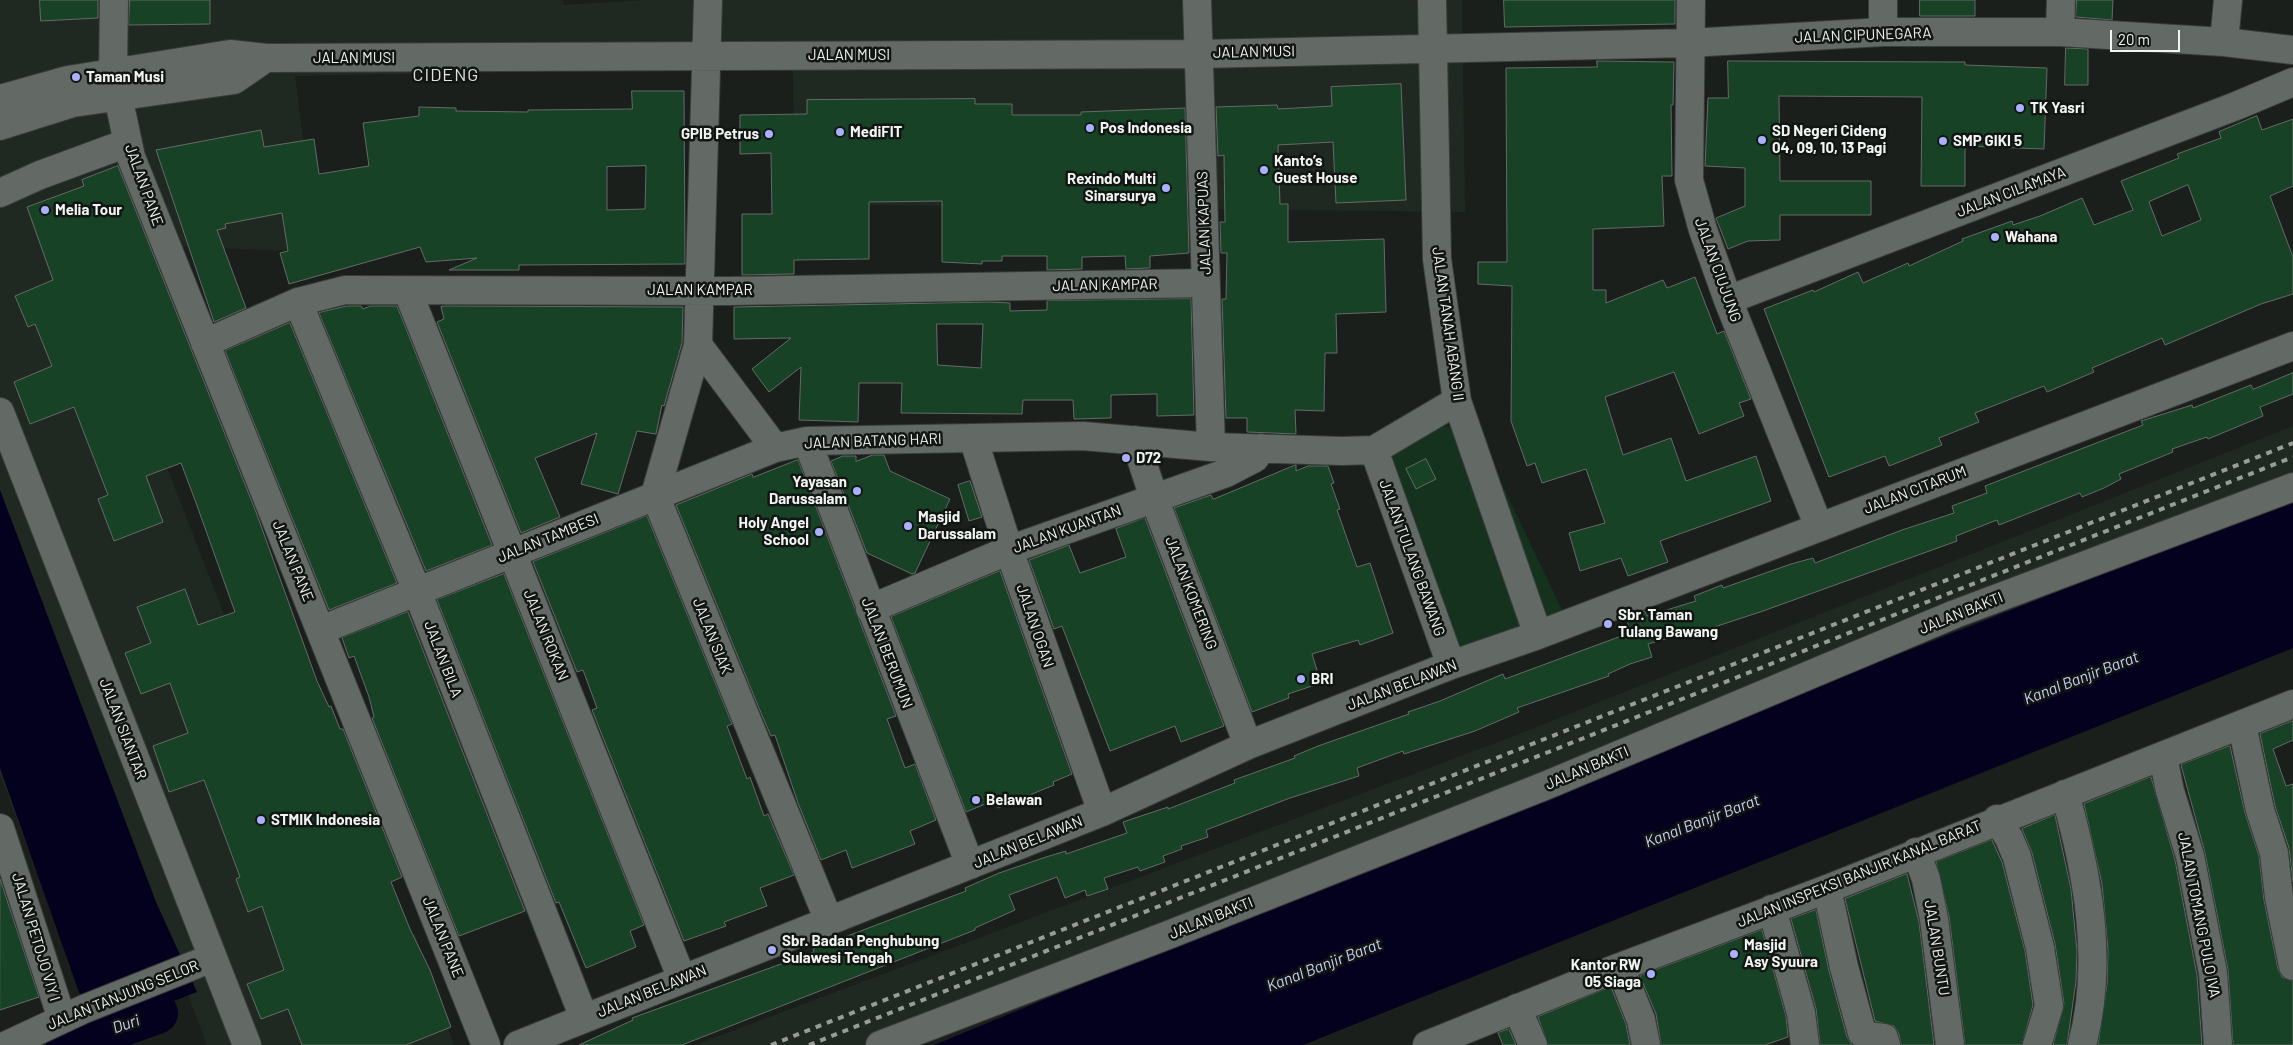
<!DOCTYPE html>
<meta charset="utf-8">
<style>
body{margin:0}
#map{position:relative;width:2293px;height:1045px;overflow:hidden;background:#1a1f1b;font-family:Barlow,sans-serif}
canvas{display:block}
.scale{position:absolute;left:2110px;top:30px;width:70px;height:22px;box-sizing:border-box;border:2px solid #f1f4f2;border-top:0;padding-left:6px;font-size:15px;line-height:18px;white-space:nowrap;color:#f1f4f2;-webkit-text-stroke:4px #111612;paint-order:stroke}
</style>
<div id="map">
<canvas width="2293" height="1045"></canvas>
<div class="scale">20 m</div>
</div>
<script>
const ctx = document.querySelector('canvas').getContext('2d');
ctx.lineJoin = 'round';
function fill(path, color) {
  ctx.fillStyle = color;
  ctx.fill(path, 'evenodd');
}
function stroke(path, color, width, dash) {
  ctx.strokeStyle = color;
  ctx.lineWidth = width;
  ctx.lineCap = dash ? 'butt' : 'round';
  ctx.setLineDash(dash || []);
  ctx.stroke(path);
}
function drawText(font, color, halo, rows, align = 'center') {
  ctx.font = font + ' Barlow,sans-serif';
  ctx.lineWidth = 5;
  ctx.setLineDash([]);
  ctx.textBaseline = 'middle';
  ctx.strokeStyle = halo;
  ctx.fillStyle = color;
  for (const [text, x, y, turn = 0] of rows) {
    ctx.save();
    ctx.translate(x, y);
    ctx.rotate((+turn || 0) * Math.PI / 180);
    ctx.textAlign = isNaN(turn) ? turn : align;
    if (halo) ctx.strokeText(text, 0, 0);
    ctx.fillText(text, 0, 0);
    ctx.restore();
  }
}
fill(new Path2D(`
 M 0,0 L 563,0 L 564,5 L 644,0 L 1462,0 L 1465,212 L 794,204 L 793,67 L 295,76 L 317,252 L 163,246 L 95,283 L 359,961 L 415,934 L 454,1045 L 207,1045 L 172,953 L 81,990 L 0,774 Z
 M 2293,426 L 2293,490 L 867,1045 L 695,1045 L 1514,736 Z`), '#1f2921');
fill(new Path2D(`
 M 1472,422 L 1564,614 L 1451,659 L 1363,441 Z`), '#15321e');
fill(new Path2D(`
 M 0,490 L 156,902 L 197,992 L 93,1032 L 0,768 Z
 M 2293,499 L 2293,648 L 1303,1045 L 934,1045 L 1544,794 Z`), '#04011f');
stroke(new Path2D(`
 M 67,1045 L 157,1013`), '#04011f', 42);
const building = new Path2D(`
 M 40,0 L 98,0 L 98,18 L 41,21 Z
 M 130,0 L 210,0 L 210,24 L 129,25 Z
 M 1504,0 L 1675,0 L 1675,24 L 1505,27 Z
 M 1920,0 L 1975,0 L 1975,16 L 1920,16 Z
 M 2077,0 L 2113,0 L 2112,20 L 2076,17 Z
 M 2066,48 L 2088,49 L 2088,85 L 2065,85 Z
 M 1597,61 L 1674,62 L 1673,105 L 1671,105 L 1672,176 L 1662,176 L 1664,226 L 1593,229 L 1593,290 L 1606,290 L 1606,303 L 1663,280 L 1667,288 L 1695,277 L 1717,334 L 1724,331 L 1751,399 L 1739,403 L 1744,416 L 1699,434 L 1674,372 L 1605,397 L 1623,455 L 1671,438 L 1686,481 L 1756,456 L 1771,501 L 1660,541 L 1668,562 L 1628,576 L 1621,558 L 1580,571 L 1569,533 L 1605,523 L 1586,469 L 1542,483 L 1535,463 L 1527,466 L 1511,421 L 1512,286 L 1478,284 L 1478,262 L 1507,262 L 1506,68 L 1597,67 Z
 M 1728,61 L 1965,62 L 1965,65 L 2047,68 L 2044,149 L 1965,146 L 1965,186 L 1921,186 L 1922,97 L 1779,96 L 1780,181 L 1871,181 L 1871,215 L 1780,215 L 1780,240 L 1748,241 L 1728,249 L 1716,218 L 1745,206 L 1745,168 L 1705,166 L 1708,98 L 1728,98 Z
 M 1401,84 L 1406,200 L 1336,203 L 1333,142 L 1278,145 L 1280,204 L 1288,204 L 1288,242 L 1384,239 L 1386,312 L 1336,314 L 1337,353 L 1325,353 L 1324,411 L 1295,410 L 1296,434 L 1247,432 L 1247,418 L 1226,418 L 1222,299 L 1226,299 L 1227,253 L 1221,253 L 1220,222 L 1225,222 L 1224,155 L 1218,156 L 1216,107 L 1277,105 L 1278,109 L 1332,106 L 1331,87 Z
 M 632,91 L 684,91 L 685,264 L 519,265 L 519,270 L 449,270 L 477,258 L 426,262 L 420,247 L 289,284 L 280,253 L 288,251 L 282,213 L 225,224 L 226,228 L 217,230 L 246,308 L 214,322 L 156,150 L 261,130 L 264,147 L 314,139 L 319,174 L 369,166 L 363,123 L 419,116 L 419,107 L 456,108 L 456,111 L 528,112 L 528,110 L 632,109 ZM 646,166 L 645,209 L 607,210 L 607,167 Z
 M 975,99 L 975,104 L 1012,104 L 1012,115 L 1081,115 L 1081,112 L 1185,108 L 1189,253 L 1150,256 L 1150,268 L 1126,269 L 1125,256 L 1082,257 L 1082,269 L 1047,270 L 1047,256 L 1002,256 L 1002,261 L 982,261 L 982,264 L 942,262 L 942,201 L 869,202 L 869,259 L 794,260 L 794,274 L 742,275 L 742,214 L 772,214 L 771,153 L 740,154 L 740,115 L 807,114 L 807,100 Z
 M 2257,116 L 2262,130 L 2293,119 L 2293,186 L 2270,196 L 2293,257 L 2293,294 L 2261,304 L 2165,345 L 2162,338 L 2092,368 L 2094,372 L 2047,392 L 2044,386 L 1975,413 L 1979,422 L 1939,438 L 1942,445 L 1889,466 L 1885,456 L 1829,477 L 1764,309 L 1813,290 L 1814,292 L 1858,272 L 1863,283 L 1908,263 L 1909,266 L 1963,241 L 1962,239 L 2012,221 L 2013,225 L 2040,216 L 2082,198 L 2094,225 L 2133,210 L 2121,181 L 2179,158 L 2177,154 L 2221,138 L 2219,132 ZM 2188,185 L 2201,220 L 2162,236 L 2149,202 Z
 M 118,166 L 256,512 L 317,681 L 329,707 L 331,706 L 340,729 L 343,729 L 402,877 L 391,882 L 410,929 L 430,970 L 451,1027 L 406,1045 L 302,1045 L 288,1009 L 261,1019 L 247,984 L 284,970 L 262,906 L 248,912 L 236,879 L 240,877 L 204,780 L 169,792 L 153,746 L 188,733 L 170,683 L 141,694 L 125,653 L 151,643 L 137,607 L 185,589 L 198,625 L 235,612 L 195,500 L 181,463 L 146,476 L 163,522 L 114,541 L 98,499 L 108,495 L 74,407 L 30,424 L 14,382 L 52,366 L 35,324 L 28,327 L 15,296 L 53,280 L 27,207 L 84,186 L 82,180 Z
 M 1191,299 L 1194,415 L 1157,416 L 1157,394 L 1111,395 L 1111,418 L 1074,419 L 1073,400 L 1023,400 L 1022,414 L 901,413 L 902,383 L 859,383 L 858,422 L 799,420 L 801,367 L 769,392 L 752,369 L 791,338 L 734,339 L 734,307 L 989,302 L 1010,303 L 1010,311 L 1047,310 L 1047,301 ZM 937,324 L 983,324 L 981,368 L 938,365 Z
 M 347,306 L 361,306 L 363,309 L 370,306 L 397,306 L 492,545 L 426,571 L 319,313 Z
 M 446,306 L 683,307 L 682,343 L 664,406 L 662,405 L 656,434 L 637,431 L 618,494 L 581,484 L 597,433 L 535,458 L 560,517 L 521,533 L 437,322 L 444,319 L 441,307 Z
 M 290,323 L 397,583 L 329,610 L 225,351 Z
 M 2293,373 L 2293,394 L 2260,407 L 2263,416 L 2208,439 L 2207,437 L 2172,449 L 2173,452 L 2119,474 L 2121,479 L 2104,488 L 2082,497 L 2080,493 L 1999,525 L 1997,520 L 1956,536 L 1957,541 L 1763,611 L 1687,636 L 1686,633 L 1648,644 L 1652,657 L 1630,664 L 1608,674 L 1609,676 L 1517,708 L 1519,712 L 1475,731 L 1404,754 L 1403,751 L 1357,768 L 1359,776 L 1290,798 L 1206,830 L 1208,837 L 1181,846 L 1182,849 L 1163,856 L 1165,862 L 1140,871 L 1138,867 L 1104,878 L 1108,889 L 1087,896 L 1085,890 L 1065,898 L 1057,877 L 1009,895 L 1015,910 L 975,928 L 975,930 L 682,1045 L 579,1045 L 633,1020 L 632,1018 L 814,952 L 813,949 L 966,891 L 965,888 L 999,873 L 1046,857 L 1066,851 L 1066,854 L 1127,833 L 1123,822 L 1168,807 L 1168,809 L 1235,783 L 1234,780 L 1295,758 L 1294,756 L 1318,746 L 1409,714 L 1408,712 L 1440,701 L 1503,674 L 1505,679 L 1624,635 L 1623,632 L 1630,630 L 1626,618 L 1645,611 L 1647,616 L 1696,601 L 1694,596 L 1722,585 L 1723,588 L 1791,564 L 1813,558 L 1815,563 L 1902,530 L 1954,513 L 1952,506 L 1987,493 L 1985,486 L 2143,425 L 2141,421 L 2192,405 L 2193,408 L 2251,385 L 2253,389 Z
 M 873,455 L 884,455 L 890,471 L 950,499 L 915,573 L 912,574 L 867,553 L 831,461 L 843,456 L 856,456 L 856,461 Z
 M 1426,459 L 1436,479 L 1416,489 L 1406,469 Z
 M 798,460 L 896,716 L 887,719 L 905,768 L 915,764 L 936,820 L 910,831 L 915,844 L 852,868 L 846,850 L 821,860 L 798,803 L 775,735 L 771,736 L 761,713 L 676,505 L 752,474 L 753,477 Z
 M 1296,465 L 1296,471 L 1308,466 L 1328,466 L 1334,483 L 1331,484 L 1340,509 L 1337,510 L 1357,567 L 1370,563 L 1393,633 L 1360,645 L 1358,640 L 1312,654 L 1321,683 L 1288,694 L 1289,698 L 1252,712 L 1174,508 L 1211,495 L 1213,499 Z
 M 970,481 L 982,517 L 969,521 L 958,485 Z
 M 647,516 L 732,724 L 727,726 L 747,779 L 750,777 L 764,816 L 768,814 L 794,875 L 760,888 L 767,906 L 724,922 L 726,926 L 684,941 L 592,710 L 597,708 L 583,670 L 577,672 L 533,562 Z
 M 1145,518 L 1224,726 L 1181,742 L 1175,726 L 1110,751 L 1062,626 L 1054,629 L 1029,560 L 1069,545 L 1080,573 L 1126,557 L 1116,529 Z
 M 1000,571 L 1072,774 L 1053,782 L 1054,785 L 998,808 L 995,800 L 966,812 L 891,617 Z
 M 504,574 L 644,925 L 630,931 L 636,947 L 586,968 L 559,902 L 556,903 L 437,600 Z
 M 408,612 L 525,911 L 459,936 L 372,718 L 374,717 L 369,697 L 354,656 L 349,658 L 342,638 Z
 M 2293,721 L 2293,740 L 2273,749 L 2286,786 L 2293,784 L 2293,882 L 2289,848 L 2275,806 L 2260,734 Z
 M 2230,746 L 2245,813 L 2259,856 L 2264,900 L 2278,969 L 2282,977 L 2293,981 L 2293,1045 L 2233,1045 L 2228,970 L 2205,853 L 2181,765 Z
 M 2151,777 L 2175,860 L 2197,975 L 2202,1045 L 2098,1045 L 2107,984 L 2108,950 L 2102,884 L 2084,804 Z
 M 2055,815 L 2071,889 L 2077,951 L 2076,981 L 2067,1045 L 2053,1045 L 2064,1004 L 2055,944 L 2032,853 L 2022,829 Z
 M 1992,840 L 2002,862 L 2025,951 L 2033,1005 L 2022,1045 L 1965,1045 L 1949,916 L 1936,862 Z
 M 1907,874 L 1919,922 L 1934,1045 L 1901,1045 L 1899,1034 L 1894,1026 L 1875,1021 L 1845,899 Z
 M 0,879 L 39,997 L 0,1010 Z
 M 1816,910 L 1829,971 L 1847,1037 L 1852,1045 L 1820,1045 L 1816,1009 L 1791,919 Z
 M 1762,930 L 1786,1016 L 1788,1037 L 1765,1045 L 1661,1045 L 1656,1014 L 1640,976 Z
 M 1611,987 L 1626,1024 L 1630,1045 L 1548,1045 L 1538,1017 Z
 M 1509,1029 L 1516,1045 L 1503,1045 L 1498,1033 Z`);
fill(building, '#184226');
stroke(building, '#656a66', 1);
const minor = new Path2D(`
 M 114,0 L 113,73 L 131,157 L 486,1045
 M 708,0 L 698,345 L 775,448
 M 1197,0 L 1211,447
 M 1432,0 L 1437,259 L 1457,401 L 1538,635
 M 1691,0 L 1689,180 L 1703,230 L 1728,300 L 1819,527
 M 1883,32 L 1883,0
 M 2060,32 L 2061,0
 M 2224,42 L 2228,0
 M 0,99 L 68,80 L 230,54 L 266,58 L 1200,54 L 1689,43 L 1883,32 L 2060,32 L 2224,42 L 2293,50
 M 0,126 L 73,103 L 234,80 L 266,58
 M 0,193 L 40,175 L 127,143
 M 408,292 L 682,979
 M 1728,300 L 2236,106 L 2293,82
 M 298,302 L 417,591 L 584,1018
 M 205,343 L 298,302 L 345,290 L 729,291 L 1206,283
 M 698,345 L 655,495 L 829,921
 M 0,412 L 247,1045
 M 973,438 L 1009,550 L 1102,812
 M 1135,440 L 1154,498 L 1248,745
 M 807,441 L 970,865
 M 1374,450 L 1451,665
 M 870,609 L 1009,550 L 1226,473 L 1255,458 L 1261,448
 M 321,630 L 775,448 L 807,441 L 1083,436 L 1211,447 L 1342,451 L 1374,450 L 1457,401
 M 2242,725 L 2260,810 L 2274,853 L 2279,897 L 2293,966
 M 2163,757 L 2170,791 L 2190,856 L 2213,973 L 2218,1045
 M 2065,794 C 2088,874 2104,963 2082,1045
 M 1997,819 L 2009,838 L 2017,857 L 2040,948 L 2049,1006 L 2037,1045
 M 0,828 L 62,1019
 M 1916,852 L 1926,879 L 1934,919 L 1950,1045
 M 1827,889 L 1844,967 L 1862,1033 L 1866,1036 L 1884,1038 L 1886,1045
 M 1772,909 L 1801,1013 L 1805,1045
 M 1620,967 L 1641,1020 L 1646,1045
 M 1517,1008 L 1533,1045
 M 7,1045 L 84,1009 L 212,958
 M 518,1045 L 1102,812 L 1248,745 L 1451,665 L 1538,635 L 2293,346
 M 880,1045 L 1168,935 L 1547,785 L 1955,614 L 2293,487
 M 1427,1045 L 1620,967 L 1827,889 L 2293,704`);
stroke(minor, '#393d3a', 30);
stroke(minor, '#636964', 28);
stroke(new Path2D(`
 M 771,1045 L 2293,443
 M 809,1045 L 2293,457`), '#989c99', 4, [6, 6]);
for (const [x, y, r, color] of [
 [76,77,5,"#a9b0fc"],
 [2020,108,5,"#a9b0fc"],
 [1090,128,5,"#a9b0fc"],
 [840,132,5,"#a9b0fc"],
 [769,134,5,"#a9b0fc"],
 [1762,140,5,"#a9b0fc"],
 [1943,141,5,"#a9b0fc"],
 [1264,170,5,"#a9b0fc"],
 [1166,188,5,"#a9b0fc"],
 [45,210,5,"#a9b0fc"],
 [1995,237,5,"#a9b0fc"],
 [1126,458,5,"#a9b0fc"],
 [857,491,5,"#a9b0fc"],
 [908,526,5,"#a9b0fc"],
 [819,532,5,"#a9b0fc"],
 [1608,624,5,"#a9b0fc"],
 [1301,679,5,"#a9b0fc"],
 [976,800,5,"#a9b0fc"],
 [261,820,5,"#a9b0fc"],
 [772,950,5,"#a9b0fc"],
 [1734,954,5,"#a9b0fc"],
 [1651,974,5,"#a9b0fc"]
]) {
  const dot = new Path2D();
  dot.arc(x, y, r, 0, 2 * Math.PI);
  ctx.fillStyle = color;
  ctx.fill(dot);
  stroke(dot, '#111612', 2);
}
drawText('15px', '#f1f4f2', '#111612', [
 ["JALAN CIPUNEGARA",1863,35,-2],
 ["JALAN MUSI",1254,52,-1],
 ["JALAN MUSI",849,55],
 ["JALAN MUSI",354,58],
 ["JALAN PANE",144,185,70],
 ["JALAN CILAMAYA",2011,192,-21],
 ["JALAN KAPUAS",1204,223,-92],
 ["JALAN CIUJUNG",1718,270,70],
 ["JALAN KAMPAR",1105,285,-1],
 ["JALAN KAMPAR",700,290],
 ["JALAN TANAH ABANG II",1448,324,82],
 ["JALAN BATANG HARI",873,441,-2],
 ["JALAN CITARUM",1915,490,-21],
 ["JALAN KUANTAN",1067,529,-20],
 ["JALAN TAMBESI",548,538,-22],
 ["JALAN TULANG BAWANG",1412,558,70],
 ["JALAN PANE",293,561,68],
 ["JALAN KOMERING",1191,593,69],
 ["JALAN BAKTI",1961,613,-22],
 ["JALAN OGAN",1035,626,71],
 ["JALAN ROKAN",546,635,68],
 ["JALAN SIAK",712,636,68],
 ["JALAN BERUMUN",887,653,69],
 ["JALAN BILA",443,659,69],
 ["JALAN BELAWAN",1402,685,-21],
 ["JALAN SIANTAR",123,729,69],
 ["JALAN BAKTI",1587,768,-23],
 ["JALAN BELAWAN",1028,842,-22],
 ["JALAN INSPEKSI BANJIR KANAL BARAT",1859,874,-22],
 ["JALAN TOMANG PULO IVA",2199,915,79],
 ["JALAN BAKTI",1211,918,-22],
 ["JALAN PETOJO VIY I",36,937,73],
 ["JALAN PANE",443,937,68],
 ["JALAN BUNTU",1937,948,81],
 ["JALAN BELAWAN",652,991,-22],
 ["JALAN TANJUNG SELOR",123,995,-22]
]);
drawText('bold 15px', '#f1f4f2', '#111612', [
 ["Taman Musi",86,77],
 ["TK Yasri",2030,108],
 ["Pos Indonesia",1100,128],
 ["SD Negeri Cideng",1772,131],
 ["04, 09, 10, 13 Pagi",1772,148],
 ["MediFIT",850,132],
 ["GPIB Petrus",759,134,"right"],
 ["SMP GIKI 5",1953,141],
 ["Kanto’s",1274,161],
 ["Guest House",1274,178],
 ["Rexindo Multi",1156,179,"right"],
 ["Sinarsurya",1156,196,"right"],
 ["Melia Tour",55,210],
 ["Wahana",2005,237],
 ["D72",1136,458],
 ["Yayasan",847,482,"right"],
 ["Darussalam",847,499,"right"],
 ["Masjid",918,517],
 ["Darussalam",918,534],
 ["Holy Angel",809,523,"right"],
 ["School",809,540,"right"],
 ["Sbr. Taman",1618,615],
 ["Tulang Bawang",1618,632],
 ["BRI",1311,679],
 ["Belawan",986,800],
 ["STMIK Indonesia",271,820],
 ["Sbr. Badan Penghubung",782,941],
 ["Sulawesi Tengah",782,958],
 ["Masjid",1744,945],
 ["Asy Syuura",1744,962],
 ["Kantor RW",1641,965,"right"],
 ["05 Siaga",1641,982,"right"]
], 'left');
drawText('italic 16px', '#c9cef8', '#111612', [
 ["Kanal Banjir Barat",2081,678,-21],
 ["Kanal Banjir Barat",1702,821,-21],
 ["Kanal Banjir Barat",1324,965,-21],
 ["Duri",126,1024,-19]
]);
ctx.letterSpacing = '1px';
drawText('18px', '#dee4df', '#111612', [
 ["CIDENG",446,75]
]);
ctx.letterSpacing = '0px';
</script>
